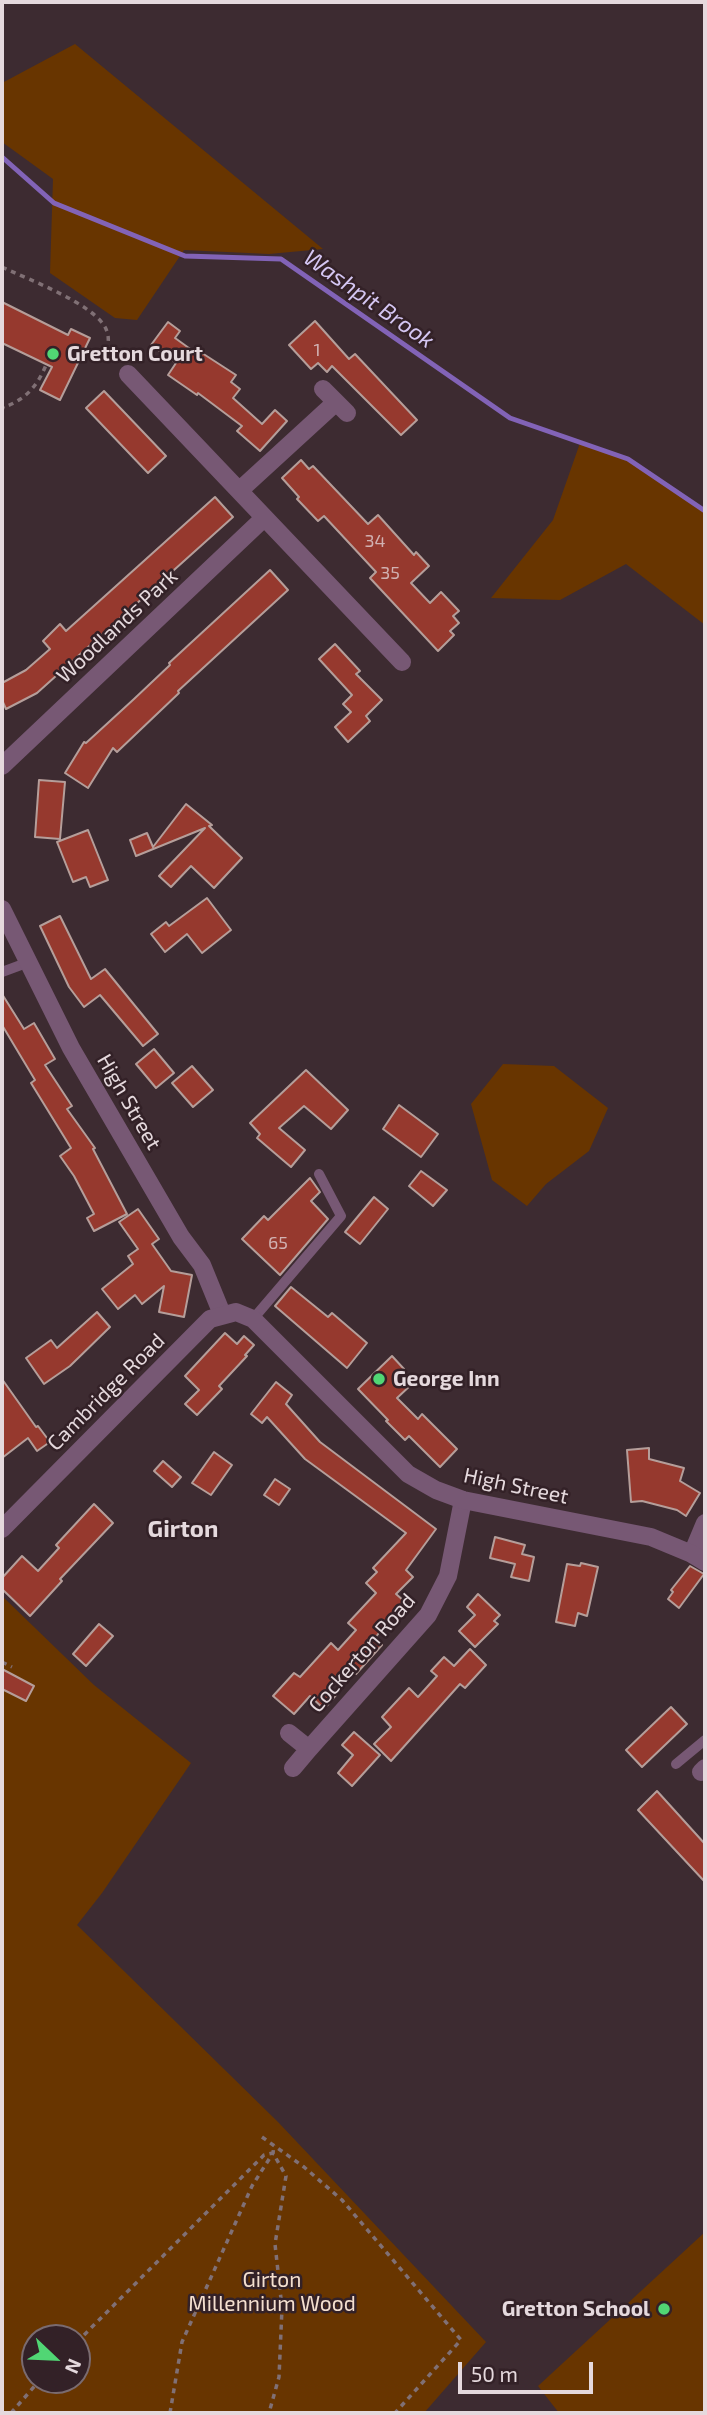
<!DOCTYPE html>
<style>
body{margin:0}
#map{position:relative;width:707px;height:2415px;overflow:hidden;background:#3d2b31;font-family:"Exo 2",sans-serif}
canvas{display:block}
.frame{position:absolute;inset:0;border:4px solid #e5d9dd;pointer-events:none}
.north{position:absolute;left:21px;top:2324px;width:70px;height:70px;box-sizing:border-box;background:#332127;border:2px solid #7a6b70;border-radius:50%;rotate:113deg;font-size:19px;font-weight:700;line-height:28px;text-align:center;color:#e5d9dd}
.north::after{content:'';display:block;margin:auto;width:24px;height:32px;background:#51d674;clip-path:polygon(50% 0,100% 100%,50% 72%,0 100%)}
.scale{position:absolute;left:458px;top:2362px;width:135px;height:32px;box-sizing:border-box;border:4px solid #e5d9dd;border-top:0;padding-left:9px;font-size:21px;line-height:24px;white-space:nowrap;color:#e5d9dd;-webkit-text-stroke:5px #332127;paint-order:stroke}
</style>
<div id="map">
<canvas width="707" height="2415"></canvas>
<div class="frame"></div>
<div class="north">N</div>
<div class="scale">50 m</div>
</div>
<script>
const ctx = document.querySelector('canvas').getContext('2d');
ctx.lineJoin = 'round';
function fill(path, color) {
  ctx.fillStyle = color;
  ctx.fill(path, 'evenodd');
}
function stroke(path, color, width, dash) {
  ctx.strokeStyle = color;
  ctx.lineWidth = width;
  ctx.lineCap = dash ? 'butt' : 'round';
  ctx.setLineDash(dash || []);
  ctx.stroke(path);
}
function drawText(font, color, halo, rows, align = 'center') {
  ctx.font = font + ' "Exo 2",sans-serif';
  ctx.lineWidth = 5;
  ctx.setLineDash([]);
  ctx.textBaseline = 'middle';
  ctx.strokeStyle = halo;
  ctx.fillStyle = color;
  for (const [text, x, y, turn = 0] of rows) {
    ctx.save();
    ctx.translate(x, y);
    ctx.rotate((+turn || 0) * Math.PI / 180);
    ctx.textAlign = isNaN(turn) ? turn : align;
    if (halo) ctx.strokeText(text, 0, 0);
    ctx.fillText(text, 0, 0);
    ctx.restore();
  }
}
fill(new Path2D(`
 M 75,44 L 323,249 L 269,254 L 184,250 L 137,320 L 115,318 L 50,273 L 53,179 L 2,142 L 2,83 Z
 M 580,443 L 628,459 L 705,511 L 705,625 L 626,564 L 560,600 L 491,598 L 553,520 Z
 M 503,1064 L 554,1066 L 608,1108 L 589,1151 L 546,1184 L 527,1206 L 492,1180 L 471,1104 Z
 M 2,1596 L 94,1685 L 191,1763 L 102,1893 L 77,1925 L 278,2122 L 486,2342 L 424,2413 L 2,2413 ZM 35,2338 L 77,2338 L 77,2380 L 35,2380 Z
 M 705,2232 L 705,2413 L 559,2413 L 538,2386 Z`), '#683500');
stroke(new Path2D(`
 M 2,157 L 54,203 L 185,256 L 281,259 L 510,418 L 628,459 L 705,511`), '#8263b7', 5);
const building = new Path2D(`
 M 2,302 L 68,335 L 71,329 L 90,338 L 60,400 L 40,390 L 52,367 L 2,343 Z
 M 315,321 L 349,359 L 355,354 L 417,420 L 401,435 L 332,366 L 327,372 L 318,363 L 311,369 L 289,345 Z
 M 168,322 L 180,331 L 175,338 L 200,356 L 202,353 L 236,375 L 231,382 L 240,389 L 233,398 L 262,424 L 275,410 L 287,421 L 260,451 L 237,431 L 242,426 L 198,393 L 197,395 L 168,375 L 176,363 L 151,345 Z
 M 104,391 L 166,456 L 148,473 L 86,408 Z
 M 301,460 L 309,469 L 313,466 L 368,524 L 378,515 L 414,555 L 416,552 L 429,566 L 411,583 L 430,603 L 441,592 L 459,611 L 453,616 L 459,623 L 450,631 L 454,635 L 438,651 L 370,578 L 376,572 L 324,516 L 318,521 L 297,499 L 299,497 L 282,478 Z
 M 215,497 L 233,517 L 37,693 L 6,709 L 2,700 L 2,683 L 26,670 L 50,649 L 43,641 L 60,624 L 66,631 Z
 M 270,570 L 288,590 L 178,691 L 179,693 L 117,752 L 113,748 L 88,788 L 65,773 L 84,742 L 86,743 L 134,699 L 170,665 L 169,663 Z
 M 335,644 L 360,671 L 356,674 L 382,700 L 366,716 L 370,721 L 348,742 L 335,727 L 351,712 L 343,704 L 352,695 L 319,659 Z
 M 39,780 L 65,782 L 60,839 L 35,837 Z
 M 186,804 L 212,825 L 209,826 L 242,858 L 214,888 L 191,866 L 171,887 L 159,876 L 205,828 L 136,856 L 130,840 L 147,833 L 153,847 Z
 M 88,830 L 108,880 L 90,887 L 86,877 L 73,882 L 57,842 Z
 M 207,898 L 231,930 L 202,953 L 187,934 L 165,952 L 151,934 L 166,922 L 169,926 Z
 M 60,916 L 91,979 L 105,969 L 158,1034 L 143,1046 L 100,995 L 84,1007 L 69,987 L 40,926 Z
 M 2,994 L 24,1029 L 34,1023 L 55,1059 L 45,1065 L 72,1106 L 67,1109 L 95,1148 L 93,1149 L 127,1214 L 94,1231 L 87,1218 L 94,1214 L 74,1176 L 60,1156 L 71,1148 L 31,1083 L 35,1080 L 2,1025 Z
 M 154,1049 L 174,1073 L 156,1088 L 136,1064 Z
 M 192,1066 L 213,1090 L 193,1107 L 172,1083 Z
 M 306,1070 L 348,1110 L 331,1129 L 304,1106 L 279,1128 L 305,1150 L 291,1167 L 257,1138 L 260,1134 L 250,1123 Z
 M 399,1105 L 438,1134 L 421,1157 L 383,1129 Z
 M 421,1171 L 447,1190 L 433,1206 L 409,1186 Z
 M 310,1178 L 320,1192 L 311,1201 L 328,1219 L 280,1275 L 242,1239 L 264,1216 L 268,1220 Z
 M 374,1197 L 388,1209 L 360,1244 L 345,1232 Z
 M 138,1209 L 159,1239 L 152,1244 L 171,1271 L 192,1275 L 184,1317 L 159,1312 L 164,1286 L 142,1304 L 135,1295 L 118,1309 L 102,1289 L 133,1264 L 128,1256 L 138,1249 L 119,1222 Z
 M 291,1287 L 328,1317 L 332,1313 L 367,1343 L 347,1368 L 275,1306 Z
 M 97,1312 L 110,1327 L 70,1366 L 44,1384 L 26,1358 L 51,1340 L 57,1348 Z
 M 225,1333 L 237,1344 L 244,1336 L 254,1345 L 245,1355 L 247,1356 L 219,1386 L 222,1389 L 197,1415 L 185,1404 L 199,1390 L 185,1376 Z
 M 392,1356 L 404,1369 L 401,1372 L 412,1384 L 397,1398 L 418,1419 L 422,1414 L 457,1449 L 440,1467 L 409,1436 L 405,1440 L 386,1421 L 388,1420 L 358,1389 Z
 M 2,1379 L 36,1427 L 38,1426 L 50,1442 L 37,1451 L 28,1438 L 2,1458 Z
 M 276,1382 L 292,1395 L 286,1404 L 320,1442 L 436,1529 L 406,1570 L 413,1577 L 396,1594 L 404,1601 L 375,1638 L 382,1645 L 356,1674 L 348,1667 L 328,1689 L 336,1695 L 324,1709 L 310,1696 L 294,1714 L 273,1696 L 294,1673 L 300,1677 L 331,1643 L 338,1650 L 356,1630 L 348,1623 L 376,1593 L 366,1583 L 377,1572 L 373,1568 L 406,1533 L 305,1459 L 267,1417 L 262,1423 L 251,1414 Z
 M 649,1448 L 649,1459 L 684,1468 L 680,1481 L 700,1493 L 686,1516 L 677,1510 L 642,1501 L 631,1502 L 627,1450 Z
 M 214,1452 L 232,1465 L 211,1495 L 192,1483 Z
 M 163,1461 L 181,1477 L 172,1487 L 154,1471 Z
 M 275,1479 L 290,1489 L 279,1505 L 264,1495 Z
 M 94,1504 L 113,1523 L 60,1579 L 62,1581 L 30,1616 L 2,1589 L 2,1578 L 22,1556 L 38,1571 L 59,1548 L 56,1545 Z
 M 495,1537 L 525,1545 L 522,1554 L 534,1557 L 529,1581 L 511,1577 L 515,1564 L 490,1558 Z
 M 581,1563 L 598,1567 L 587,1616 L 578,1613 L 575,1626 L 556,1622 L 567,1564 L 580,1566 Z
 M 690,1566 L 704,1574 L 679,1608 L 668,1599 L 673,1592 L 671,1590 Z
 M 478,1594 L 500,1615 L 494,1621 L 498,1624 L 475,1647 L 459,1631 L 475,1615 L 467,1607 Z
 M 99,1624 L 113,1636 L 86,1666 L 73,1654 Z
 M 470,1649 L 486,1665 L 465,1688 L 460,1684 L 391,1761 L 374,1744 L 391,1727 L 382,1717 L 409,1688 L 418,1697 L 437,1676 L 431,1671 L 444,1657 L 454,1666 Z
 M 2,1669 L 34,1686 L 26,1701 L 2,1689 Z
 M 671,1707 L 687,1724 L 642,1767 L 626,1750 Z
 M 354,1732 L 380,1755 L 352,1786 L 338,1773 L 353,1755 L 342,1745 Z
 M 657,1791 L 705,1844 L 705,1882 L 638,1810 Z`);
fill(building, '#96392e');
stroke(building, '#b59e9a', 2);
stroke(new Path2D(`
 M 2,267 C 27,279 95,304 106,329 C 111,340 107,350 102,360
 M 4,406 L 2,408 C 25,400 37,387 46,365
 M 2,1662 L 12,1667
 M 262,2137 L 304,2167 L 342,2200 L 461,2340 L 395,2413
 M 77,2342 L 264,2155 L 273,2153 L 286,2176 L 275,2244 L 282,2308 L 279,2377 L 269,2413
 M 11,2413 L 40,2380
 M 170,2413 L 182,2342 L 252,2186 L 273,2153 L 274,2145`), '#807075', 3.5, [5, 5]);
stroke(new Path2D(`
 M 2,972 L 29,962
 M 253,1319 L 341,1216 L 319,1174
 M 676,1764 L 705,1740`), '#775874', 10);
stroke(new Path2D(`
 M 128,374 L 402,662
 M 323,389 L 347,413
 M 240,490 L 335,403
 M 2,766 L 264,518
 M 2,909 L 71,1048 L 181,1237 L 202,1265 L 222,1314
 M 692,1554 L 705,1523
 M 289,1733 L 309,1749 L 293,1768
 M 309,1749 L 428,1615 L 448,1576 L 463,1500
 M 701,1772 L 705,1768`), '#775874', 18);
stroke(new Path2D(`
 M 2,1529 L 210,1319 L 236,1312 L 253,1319 L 408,1474 L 436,1490 L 463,1500 L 651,1537 L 692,1554 L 705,1562`), '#775874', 18);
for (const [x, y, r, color] of [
 [53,354,7,"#51d674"],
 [379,1379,7,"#51d674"],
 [664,2309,7,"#51d674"]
]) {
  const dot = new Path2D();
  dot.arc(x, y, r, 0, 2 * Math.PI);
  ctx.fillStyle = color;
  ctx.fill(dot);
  stroke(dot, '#332127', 2.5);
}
drawText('18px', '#d1b1b1', null, [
 ["1",317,350],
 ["34",375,541],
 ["35",390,573],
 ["65",278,1243]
]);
drawText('bold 21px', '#e5d9dd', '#332127', [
 ["Gretton Court",67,354],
 ["George Inn",393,1379],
 ["Gretton School",650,2309,"right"]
], 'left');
drawText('21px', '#e5d9dd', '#332127', [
 ["Woodlands Park",117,626,-43],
 ["High Street",129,1102,60],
 ["Cambridge Road",106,1392,-45],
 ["High Street",516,1486,12],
 ["Cockerton Road",362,1653,-49]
]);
drawText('21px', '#f4dfcf', '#332127', [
 ["Girton",272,2280],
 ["Millennium Wood",272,2304]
]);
drawText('italic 23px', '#d4c6f2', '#332127', [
 ["Washpit Brook",369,299,35]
]);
drawText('bold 24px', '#e5d9dd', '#332127', [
 ["Girton",183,1529]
]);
</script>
